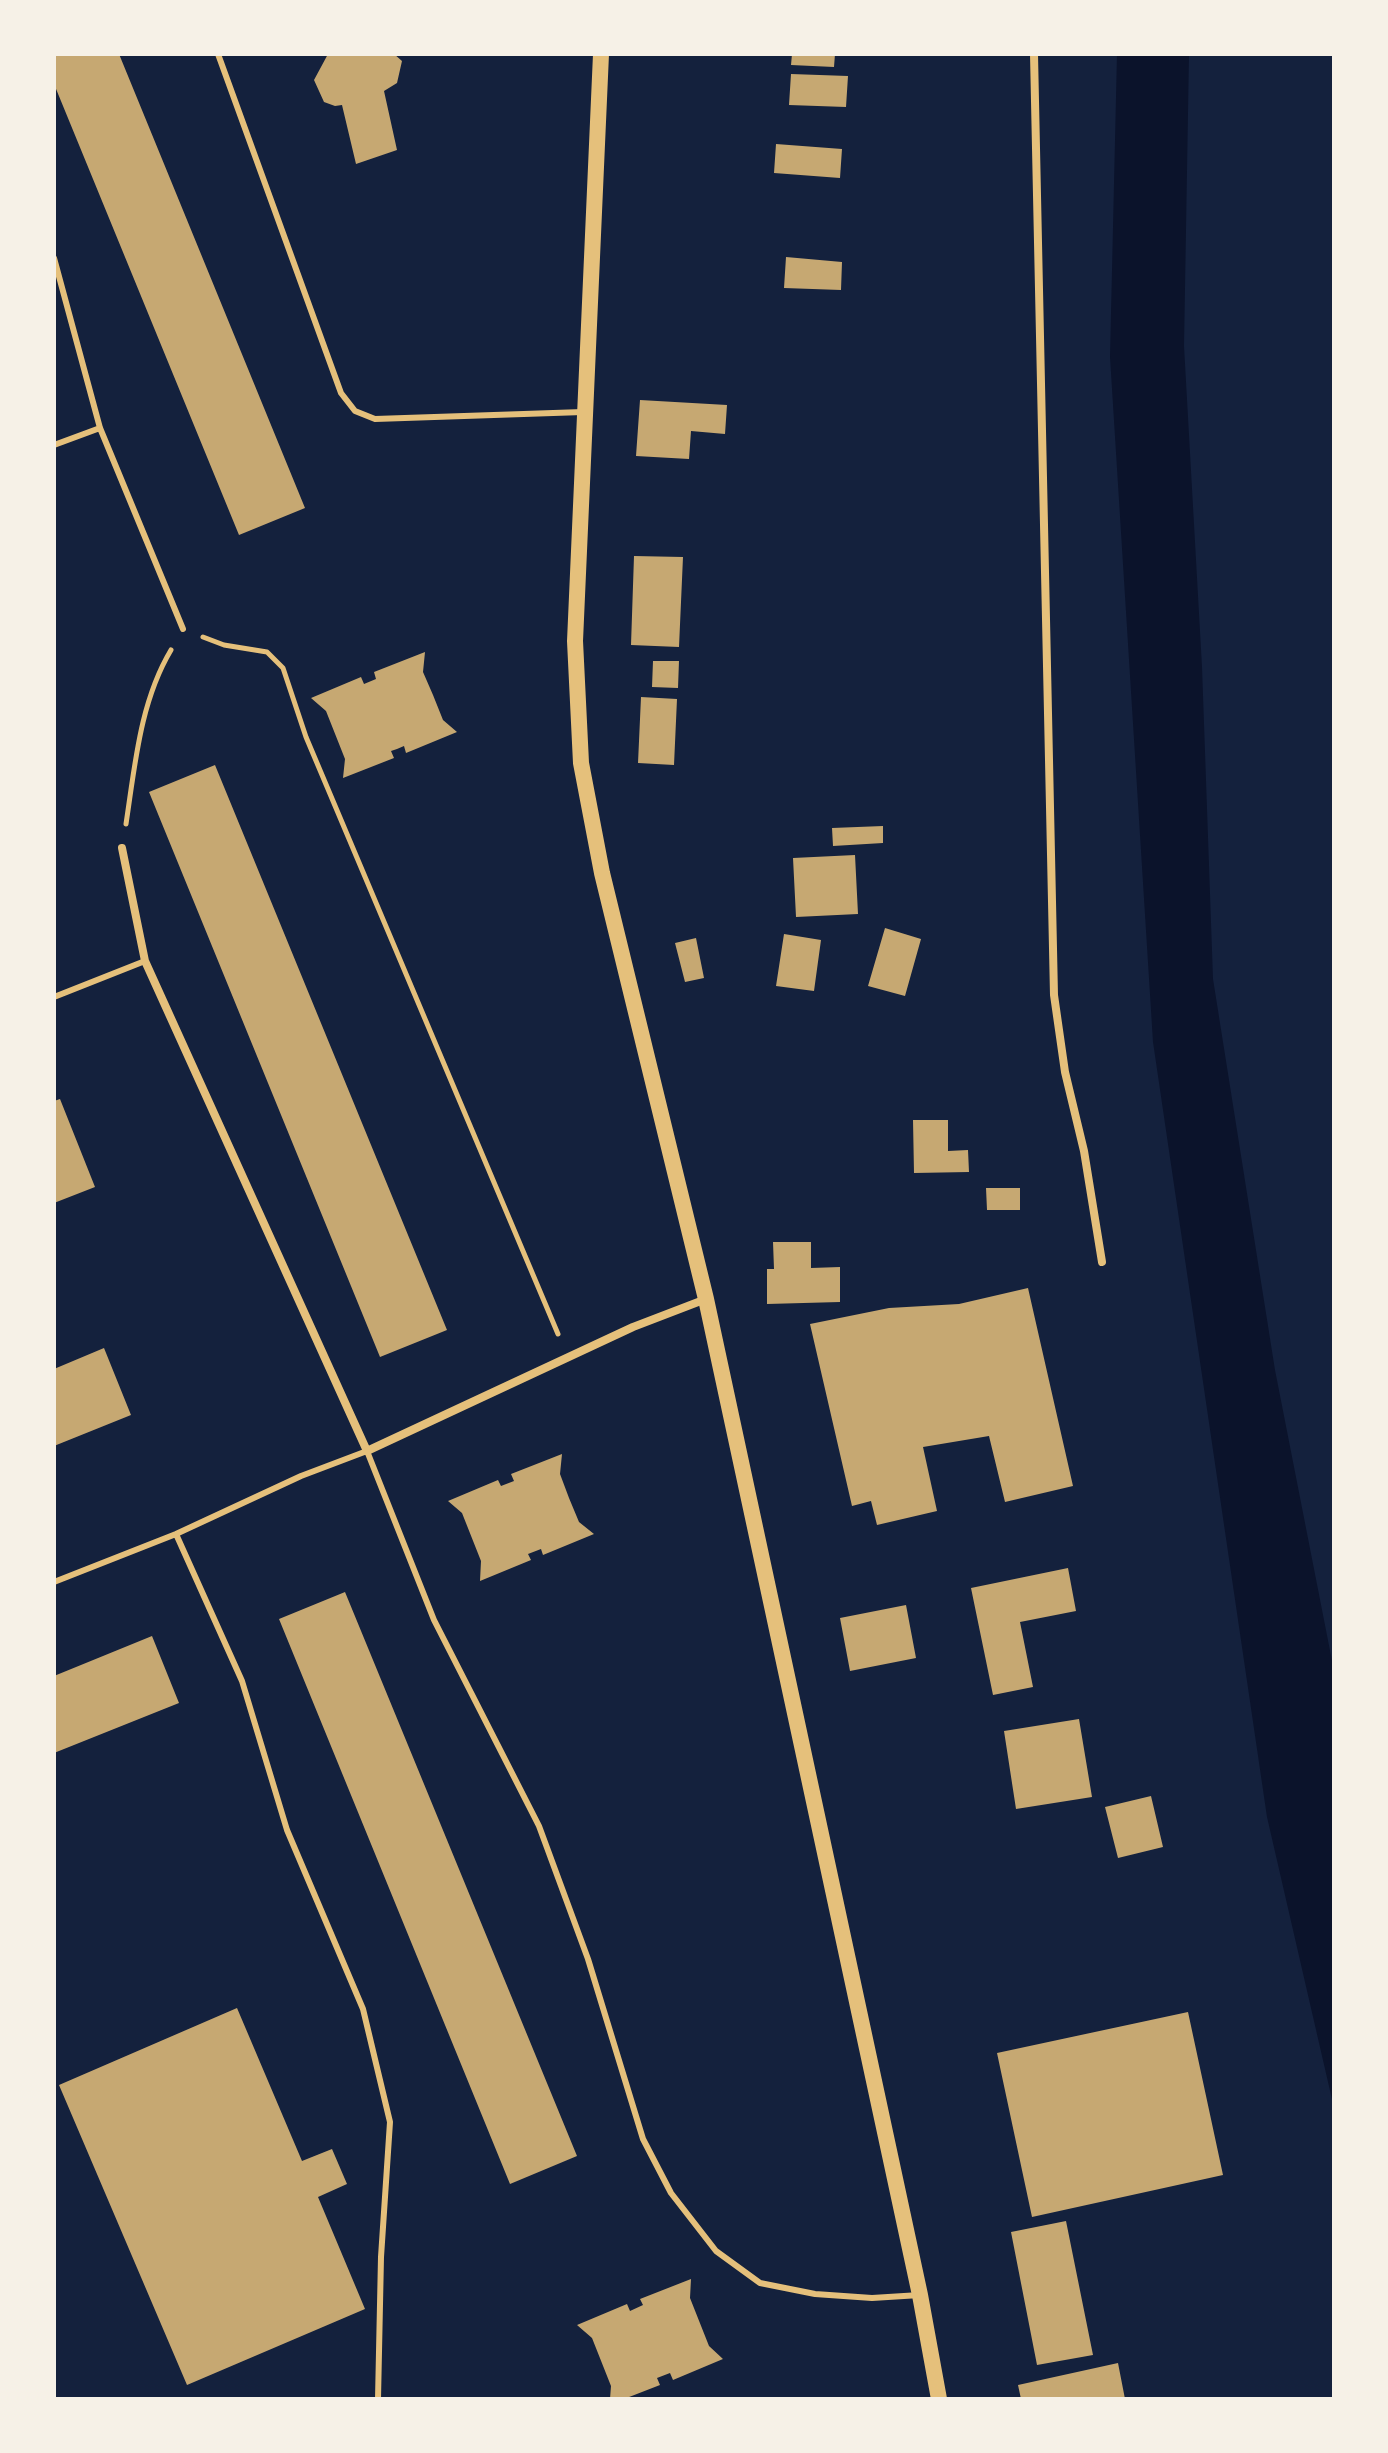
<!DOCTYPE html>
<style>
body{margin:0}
#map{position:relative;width:1388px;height:2453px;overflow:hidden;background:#14213d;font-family:"Fira Sans Condensed",sans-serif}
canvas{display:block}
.frame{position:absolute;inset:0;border:56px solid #f6f1e7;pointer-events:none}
</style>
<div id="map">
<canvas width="1388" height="2453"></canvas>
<div class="frame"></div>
</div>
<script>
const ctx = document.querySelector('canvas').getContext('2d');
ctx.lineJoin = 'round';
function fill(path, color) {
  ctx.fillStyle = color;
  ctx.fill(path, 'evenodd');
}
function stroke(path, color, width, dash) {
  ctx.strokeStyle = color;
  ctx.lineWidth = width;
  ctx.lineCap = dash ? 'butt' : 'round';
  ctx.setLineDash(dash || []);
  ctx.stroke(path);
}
fill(new Path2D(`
 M 1117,54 L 1189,54 L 1184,346 L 1202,667 L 1213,979 L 1275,1370 L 1334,1671 L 1334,2108 L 1267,1817 L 1153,1042 L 1110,357 Z`), '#0b132b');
fill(new Path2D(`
 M 54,54 L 119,54 L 305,508 L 239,535 L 54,84 Z
 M 328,54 L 394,54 L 402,61 L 397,83 L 384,91 L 397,150 L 356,164 L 342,105 L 335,106 L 324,102 L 314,80 Z
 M 792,54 L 835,54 L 834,67 L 791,65 Z
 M 791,74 L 848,76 L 846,107 L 789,105 Z
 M 776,144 L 842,149 L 840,178 L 774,173 Z
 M 786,257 L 842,262 L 841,290 L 784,288 Z
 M 640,400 L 727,405 L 725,434 L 691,431 L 689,459 L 636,456 Z
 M 634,556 L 683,557 L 679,647 L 631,645 Z
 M 425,652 L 423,672 L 433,695 L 443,720 L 457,732 L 406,753 L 404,746 L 397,749 L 391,751 L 394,758 L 343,778 L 345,759 L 326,711 L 311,698 L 361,677 L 364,684 L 376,679 L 374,672 Z
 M 653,661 L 679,661 L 678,688 L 652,687 Z
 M 641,697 L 677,699 L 674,765 L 638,763 Z
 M 215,765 L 447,1330 L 380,1357 L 149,792 Z
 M 883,826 L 883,843 L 833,846 L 832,828 Z
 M 855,855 L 858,914 L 796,917 L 793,858 Z
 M 885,928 L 921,939 L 905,996 L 868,986 Z
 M 784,934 L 821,940 L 814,991 L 776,986 Z
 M 696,938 L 704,978 L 685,982 L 675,943 Z
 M 60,1099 L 95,1187 L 54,1203 L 54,1101 Z
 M 913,1120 L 948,1120 L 948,1151 L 968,1150 L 969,1172 L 914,1173 Z
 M 986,1188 L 1020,1188 L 1020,1210 L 987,1210 Z
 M 773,1242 L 811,1242 L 811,1268 L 840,1267 L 840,1302 L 767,1304 L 767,1269 L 774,1269 Z
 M 1028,1288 L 1073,1486 L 1005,1502 L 989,1436 L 923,1447 L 937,1511 L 877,1525 L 871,1501 L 852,1506 L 810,1324 L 889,1308 L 959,1304 Z
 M 104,1348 L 131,1415 L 54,1446 L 54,1369 Z
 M 562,1454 L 560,1474 L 569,1498 L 579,1522 L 594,1534 L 543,1555 L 541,1549 L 528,1554 L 531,1560 L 480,1581 L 481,1561 L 462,1513 L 448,1501 L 498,1480 L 501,1486 L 514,1481 L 511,1474 Z
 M 1068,1568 L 1076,1611 L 1020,1622 L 1033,1687 L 993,1695 L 971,1588 Z
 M 345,1592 L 577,2156 L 510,2184 L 279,1619 Z
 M 906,1605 L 916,1658 L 850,1671 L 840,1618 Z
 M 152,1636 L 179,1703 L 54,1753 L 54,1676 Z
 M 1079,1719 L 1092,1797 L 1016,1809 L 1004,1731 Z
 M 1151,1796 L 1163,1847 L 1118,1858 L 1105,1807 Z
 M 237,2008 L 302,2161 L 332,2149 L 347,2184 L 318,2197 L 365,2309 L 187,2385 L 59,2085 Z
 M 1188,2012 L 1223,2175 L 1032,2217 L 997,2053 Z
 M 1066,2221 L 1093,2355 L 1037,2365 L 1011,2232 Z
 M 691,2279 L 690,2298 L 709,2346 L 723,2359 L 673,2380 L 670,2373 L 657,2378 L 660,2385 L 624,2399 L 610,2399 L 611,2386 L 592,2338 L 577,2325 L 627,2304 L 630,2311 L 643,2305 L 640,2299 Z
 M 1118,2363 L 1125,2399 L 1021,2399 L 1018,2385 Z`), '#c6a872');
stroke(new Path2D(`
 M 203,637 L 224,645 L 267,652 L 283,668 L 306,737 L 558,1334
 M 126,824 C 135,765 140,702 171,650`), '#e5c07b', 5);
stroke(new Path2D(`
 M 218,54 L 341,393 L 355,411 L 375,419 L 583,412
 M 54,258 L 100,428 L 183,629
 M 54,445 L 100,428
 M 54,997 L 145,961
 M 176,1534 L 242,1681 L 287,1830 L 363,2009 L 390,2122 L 381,2257 L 378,2399
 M 54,1582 L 176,1534 L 301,1476 L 367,1451 L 434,1620 L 539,1826 L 588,1959 L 643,2139 L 671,2193 L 716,2251 L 760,2283 L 815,2294 L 872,2298 L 920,2295`), '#e5c07b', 6);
stroke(new Path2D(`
 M 1034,54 L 1054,995 L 1065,1072 L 1084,1151 L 1102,1262
 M 122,848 L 145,961 L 367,1451 L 633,1327 L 706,1299`), '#e5c07b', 8);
stroke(new Path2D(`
 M 601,54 L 575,641 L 581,763 L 602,873 L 706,1299 L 920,2295 L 939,2399`), '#e5c07b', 16);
</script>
